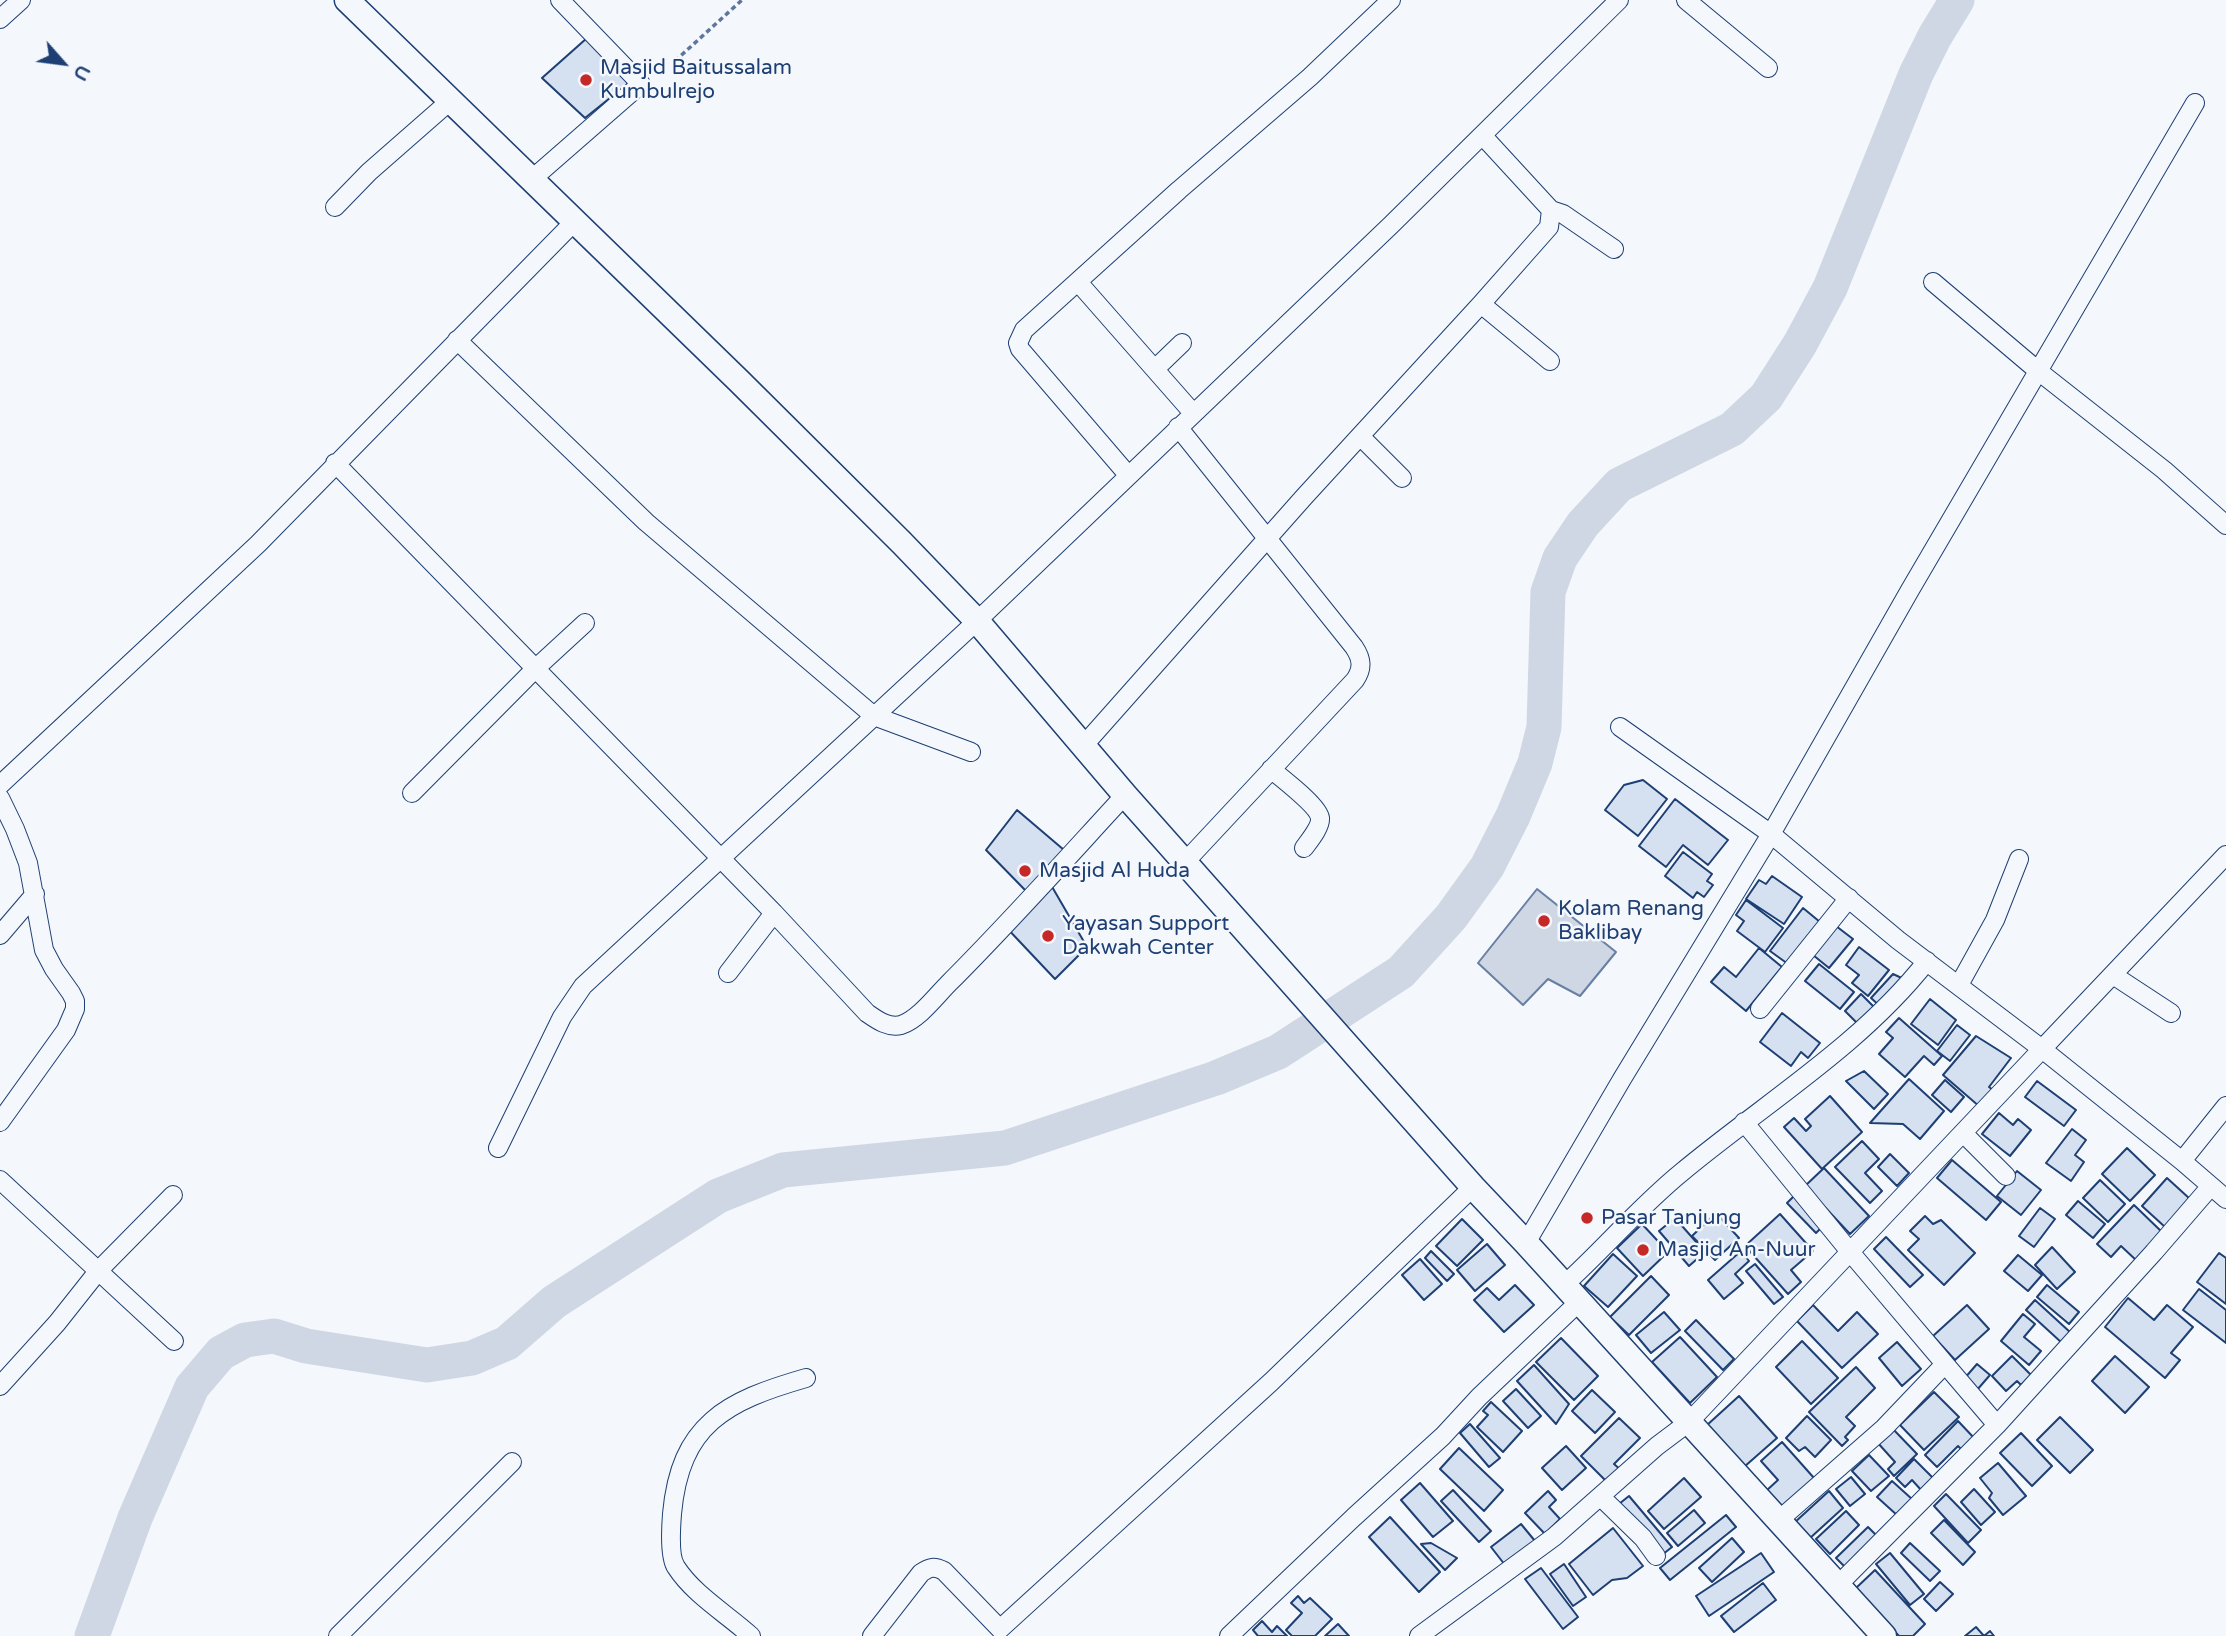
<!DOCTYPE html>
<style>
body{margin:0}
#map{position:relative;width:2226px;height:1636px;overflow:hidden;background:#f4f7fb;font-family:"Varela Round",sans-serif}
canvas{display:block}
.north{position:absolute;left:28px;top:28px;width:70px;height:70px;-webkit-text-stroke:5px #f4f7fb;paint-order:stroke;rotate:118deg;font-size:19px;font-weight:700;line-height:28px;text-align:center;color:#1d3f73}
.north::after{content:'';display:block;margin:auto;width:24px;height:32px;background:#1d3f73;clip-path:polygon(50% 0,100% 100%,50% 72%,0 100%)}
</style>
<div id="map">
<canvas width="2226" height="1636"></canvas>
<div class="north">U</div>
</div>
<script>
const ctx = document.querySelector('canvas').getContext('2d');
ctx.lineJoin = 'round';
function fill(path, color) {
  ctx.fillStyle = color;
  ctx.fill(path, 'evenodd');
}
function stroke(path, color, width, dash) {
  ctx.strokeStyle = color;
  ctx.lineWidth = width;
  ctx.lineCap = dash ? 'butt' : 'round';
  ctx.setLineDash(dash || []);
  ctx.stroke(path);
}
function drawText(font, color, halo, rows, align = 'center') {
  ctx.font = font + ' "Varela Round",sans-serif';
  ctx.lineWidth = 5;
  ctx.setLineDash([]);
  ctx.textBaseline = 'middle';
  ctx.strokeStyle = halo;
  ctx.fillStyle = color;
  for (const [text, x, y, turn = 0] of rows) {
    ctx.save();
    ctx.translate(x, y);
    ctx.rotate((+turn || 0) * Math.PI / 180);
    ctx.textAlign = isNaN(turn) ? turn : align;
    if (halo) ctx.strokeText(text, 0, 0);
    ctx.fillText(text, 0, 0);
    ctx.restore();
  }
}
const water = new Path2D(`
 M 1537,889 L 1616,952 L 1580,996 L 1548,979 L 1523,1005 L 1478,963 Z`);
fill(water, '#cfd7e4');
stroke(water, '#687fa3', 2);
stroke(new Path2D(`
 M 92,1636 L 135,1518 L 192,1387 L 221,1353 L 245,1340 L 274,1336 L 306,1346 L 427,1365 L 472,1358 L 507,1343 L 554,1302 L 718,1196 L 783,1170 L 1005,1148 L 1216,1078 L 1278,1052 L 1401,972 L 1451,917 L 1487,867 L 1513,816 L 1535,763 L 1544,727 L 1548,592 L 1560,558 L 1583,524 L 1619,485 L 1732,429 L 1766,397 L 1800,344 L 1830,288 L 1916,74 L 1935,36 L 1957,0`), '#cfd7e4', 35);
const building = new Path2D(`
 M 587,38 L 630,82 L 585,118 L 542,78 Z
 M 1643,780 L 1667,799 L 1638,836 L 1605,810 L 1624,785 Z
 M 1675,799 L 1728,840 L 1708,865 L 1683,845 L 1666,867 L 1639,846 Z
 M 1017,810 L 1064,850 L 1026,891 L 986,850 Z
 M 1683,852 L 1712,874 L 1707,881 L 1713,885 L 1704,897 L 1697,892 L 1693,898 L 1665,876 Z
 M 1772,876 L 1802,897 L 1784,924 L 1746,899 L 1759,880 L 1766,884 Z
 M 1051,885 L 1087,947 L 1055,979 L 1004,925 Z
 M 1746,900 L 1783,928 L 1765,952 L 1737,931 L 1744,921 L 1736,915 Z
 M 1803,908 L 1820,922 L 1788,964 L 1770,951 Z
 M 1836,926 L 1853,939 L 1829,968 L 1813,955 Z
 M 1859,947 L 1889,970 L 1868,996 L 1852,983 L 1859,975 L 1846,965 Z
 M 1759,948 L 1782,967 L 1746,1011 L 1711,982 L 1724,967 L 1736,977 Z
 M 1819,964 L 1854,992 L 1840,1009 L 1805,981 Z
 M 1893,974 L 1906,980 L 1881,1007 L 1871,998 Z
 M 1861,994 L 1876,1009 L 1860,1026 L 1845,1011 Z
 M 1930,999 L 1956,1020 L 1938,1045 L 1911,1024 Z
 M 1782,1013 L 1820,1043 L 1808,1058 L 1801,1052 L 1791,1066 L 1760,1042 Z
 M 1899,1018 L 1942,1056 L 1934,1065 L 1924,1056 L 1905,1077 L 1879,1054 L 1893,1038 L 1886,1032 Z
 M 1957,1025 L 1970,1035 L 1950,1061 L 1937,1051 Z
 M 1976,1036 L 2011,1058 L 1989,1087 L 1993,1090 L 1980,1107 L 1943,1075 Z
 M 1864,1071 L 1888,1094 L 1874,1109 L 1846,1081 Z
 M 1909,1079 L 1944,1111 L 1920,1139 L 1903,1124 L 1870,1123 Z
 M 1945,1080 L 1964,1097 L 1951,1112 L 1932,1095 Z
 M 2037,1081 L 2076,1110 L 2064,1126 L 2025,1097 Z
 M 1830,1096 L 1862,1132 L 1822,1169 L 1784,1127 L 1794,1118 L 1806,1131 L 1811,1126 L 1805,1119 Z
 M 1999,1113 L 2013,1125 L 2018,1119 L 2031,1130 L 2010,1156 L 1982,1134 Z
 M 2072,1129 L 2086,1140 L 2075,1155 L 2084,1162 L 2071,1181 L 2046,1163 Z
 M 1862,1141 L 1879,1159 L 1865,1173 L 1882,1191 L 1870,1203 L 1835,1167 Z
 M 2127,1148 L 2155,1175 L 2130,1201 L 2102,1174 Z
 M 1890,1154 L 1909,1173 L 1897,1186 L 1878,1167 Z
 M 1952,1160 L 2001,1202 L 1986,1220 L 1937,1178 Z
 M 1824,1168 L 1869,1216 L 1850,1234 L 1805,1186 Z
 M 2017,1171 L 2041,1190 L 2021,1215 L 1997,1196 Z
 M 2167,1178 L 2190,1199 L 2165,1227 L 2142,1206 Z
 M 2100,1180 L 2125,1204 L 2108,1222 L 2083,1198 Z
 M 1795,1195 L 1824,1225 L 1816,1233 L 1787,1203 Z
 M 2078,1201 L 2105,1224 L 2093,1238 L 2066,1215 Z
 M 2134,1205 L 2164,1234 L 2137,1261 L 2121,1246 L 2111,1257 L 2097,1244 Z
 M 2040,1208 L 2055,1219 L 2034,1247 L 2019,1236 Z
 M 1716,1213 L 1739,1238 L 1715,1260 L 1692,1236 Z
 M 1780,1214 L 1813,1251 L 1791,1270 L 1801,1282 L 1788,1294 L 1745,1246 Z
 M 1925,1216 L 1933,1224 L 1941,1220 L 1975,1253 L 1944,1285 L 1908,1250 L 1919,1239 L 1910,1231 Z
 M 1675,1218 L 1705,1252 L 1689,1266 L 1659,1231 Z
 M 1462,1219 L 1483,1240 L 1457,1266 L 1436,1246 Z
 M 1642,1224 L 1668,1252 L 1643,1276 L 1617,1248 Z
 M 1886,1237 L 1923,1275 L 1910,1287 L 1874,1249 Z
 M 1487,1244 L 1505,1265 L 1475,1291 L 1457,1270 Z
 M 2052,1247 L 2075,1272 L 2057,1289 L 2035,1265 Z
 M 1431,1251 L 1454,1274 L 1447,1281 L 1425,1258 Z
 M 1741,1251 L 1749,1261 L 1735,1274 L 1743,1283 L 1724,1299 L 1708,1280 Z
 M 2219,1253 L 2226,1258 L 2226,1304 L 2197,1282 Z
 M 1613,1254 L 1637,1276 L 1608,1307 L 1584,1286 Z
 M 2018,1255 L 2042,1275 L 2028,1291 L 2004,1271 Z
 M 1420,1259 L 1442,1284 L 1424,1300 L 1402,1275 Z
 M 1755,1264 L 1783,1297 L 1774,1304 L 1746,1271 Z
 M 1651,1276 L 1669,1295 L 1629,1335 L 1610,1317 Z
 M 1515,1285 L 1534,1305 L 1504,1332 L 1474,1300 L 1487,1288 L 1499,1300 Z
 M 2047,1285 L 2079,1312 L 2069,1324 L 2037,1297 Z
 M 2199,1289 L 2226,1310 L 2226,1343 L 2183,1310 Z
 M 2128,1298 L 2154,1320 L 2167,1305 L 2193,1327 L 2171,1353 L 2180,1360 L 2165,1378 L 2105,1327 Z
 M 2035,1300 L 2071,1333 L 2062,1343 L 2026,1310 Z
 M 1813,1305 L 1838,1331 L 1857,1312 L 1878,1334 L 1842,1368 L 1797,1321 Z
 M 1967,1305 L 1989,1329 L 1955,1360 L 1933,1336 Z
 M 1664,1312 L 1680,1330 L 1651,1353 L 1636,1335 Z
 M 2023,1314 L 2035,1324 L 2024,1337 L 2041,1351 L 2029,1365 L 2001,1341 Z
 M 1696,1320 L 1734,1359 L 1723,1370 L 1685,1331 Z
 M 1680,1337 L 1717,1377 L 1690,1403 L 1652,1362 Z
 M 1561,1338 L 1598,1376 L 1574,1400 L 1536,1362 Z
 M 1802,1341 L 1838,1378 L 1811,1404 L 1776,1367 Z
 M 1897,1342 L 1921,1369 L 1902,1386 L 1879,1358 Z
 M 2012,1356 L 2031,1375 L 2021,1385 L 2017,1381 L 2006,1391 L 1992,1376 Z
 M 2115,1356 L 2149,1387 L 2125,1413 L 2092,1381 Z
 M 1977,1364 L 1990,1375 L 1977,1390 L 1964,1379 Z
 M 1534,1365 L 1569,1404 L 1556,1424 L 1517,1381 Z
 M 1856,1367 L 1875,1388 L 1846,1417 L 1855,1426 L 1845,1437 L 1848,1440 L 1842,1446 L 1809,1412 Z
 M 1516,1389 L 1541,1416 L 1528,1428 L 1503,1401 Z
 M 1592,1390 L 1615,1412 L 1595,1433 L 1572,1411 Z
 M 1934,1392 L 1959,1417 L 1924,1450 L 1900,1425 Z
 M 1739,1396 L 1777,1438 L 1744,1467 L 1706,1426 Z
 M 1491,1402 L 1522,1431 L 1503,1452 L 1477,1427 L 1488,1415 L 1483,1411 Z
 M 1807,1416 L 1831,1440 L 1815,1457 L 1805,1447 L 1799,1451 L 1786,1438 Z
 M 2060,1417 L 2093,1450 L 2070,1473 L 2037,1440 Z
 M 1619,1418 L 1640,1438 L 1614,1464 L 1622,1471 L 1609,1484 L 1581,1456 Z
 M 1958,1421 L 1975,1439 L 1963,1451 L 1958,1446 L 1937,1467 L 1925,1455 Z
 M 1470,1424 L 1500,1458 L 1489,1467 L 1460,1433 Z
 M 1892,1428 L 1917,1454 L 1894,1476 L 1888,1469 L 1895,1462 L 1877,1442 Z
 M 2021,1433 L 2052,1466 L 2032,1486 L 2000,1453 Z
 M 1782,1442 L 1814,1478 L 1781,1508 L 1766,1491 L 1778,1480 L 1761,1461 Z
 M 1566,1446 L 1586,1468 L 1562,1490 L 1542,1468 Z
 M 1459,1448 L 1503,1490 L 1484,1511 L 1440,1469 Z
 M 1869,1455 L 1889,1476 L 1871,1491 L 1852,1471 Z
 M 1914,1459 L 1934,1479 L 1922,1491 L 1912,1480 L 1905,1487 L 1896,1478 Z
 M 1998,1463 L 2026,1496 L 2003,1515 L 1989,1498 L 1992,1493 L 1980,1478 Z
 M 1851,1477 L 1865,1494 L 1850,1506 L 1836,1489 Z
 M 1684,1478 L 1701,1497 L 1664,1529 L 1648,1511 Z
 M 1892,1481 L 1913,1500 L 1898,1516 L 1877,1497 Z
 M 1420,1483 L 1453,1521 L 1433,1537 L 1401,1500 Z
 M 1974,1489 L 1995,1512 L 1981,1525 L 1961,1502 Z
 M 1453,1490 L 1491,1531 L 1479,1542 L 1441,1501 Z
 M 1548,1491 L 1556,1500 L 1549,1507 L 1560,1519 L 1545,1534 L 1525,1513 Z
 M 1829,1491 L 1843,1508 L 1809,1539 L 1794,1523 Z
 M 1946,1494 L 1981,1530 L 1968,1543 L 1934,1506 Z
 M 1629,1496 L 1672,1547 L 1662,1555 L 1619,1504 Z
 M 1694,1510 L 1705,1523 L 1678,1546 L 1667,1533 Z
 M 1846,1511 L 1859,1525 L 1830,1554 L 1816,1539 Z
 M 1726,1515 L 1736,1527 L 1670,1580 L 1660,1568 Z
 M 1390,1517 L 1440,1572 L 1419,1592 L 1369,1537 Z
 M 1944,1520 L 1975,1552 L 1963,1565 L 1931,1533 Z
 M 1521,1524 L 1535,1541 L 1505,1565 L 1491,1547 Z
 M 1868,1527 L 1877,1536 L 1846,1568 L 1836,1558 Z
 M 1613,1528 L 1643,1566 L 1627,1578 L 1612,1580 L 1593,1595 L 1569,1564 Z
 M 1732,1538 L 1744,1552 L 1712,1582 L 1699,1568 Z
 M 1431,1543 L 1457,1558 L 1445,1570 L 1421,1544 Z
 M 1910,1543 L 1940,1571 L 1930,1581 L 1901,1553 Z
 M 1761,1553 L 1774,1572 L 1709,1616 L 1696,1596 Z
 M 1890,1553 L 1924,1594 L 1910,1605 L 1876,1564 Z
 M 1564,1564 L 1586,1597 L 1573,1606 L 1550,1574 Z
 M 1541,1568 L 1578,1617 L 1563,1629 L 1525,1579 Z
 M 1875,1570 L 1925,1624 L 1913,1636 L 1899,1636 L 1855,1589 Z
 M 1940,1582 L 1953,1594 L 1936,1611 L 1924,1599 Z
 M 1763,1583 L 1776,1600 L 1734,1632 L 1721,1616 Z
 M 1298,1596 L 1304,1603 L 1310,1598 L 1332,1619 L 1315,1636 L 1292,1636 L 1286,1630 L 1302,1613 L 1291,1603 Z
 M 1262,1621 L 1272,1632 L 1277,1626 L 1287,1636 L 1258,1636 L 1253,1630 Z
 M 1338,1624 L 1349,1636 L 1325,1636 Z
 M 1976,1627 L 1984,1636 L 1990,1631 L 1994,1636 L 1965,1636 Z`);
fill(building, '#d5e0f0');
stroke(building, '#1d3f73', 2);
const minor = new Path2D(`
 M 1686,0 L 1768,68
 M 0,19 L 21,0
 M 531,180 L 641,84 L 560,0
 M 335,207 L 369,172 L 450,101
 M 1551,210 L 1563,214 L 1614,249
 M 1078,282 L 1193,413
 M 1933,282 L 2037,370 L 2164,470 L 2226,525
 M 1481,304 L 1550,361
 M 457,340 L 646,522 L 874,716 L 971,752
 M 1155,369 L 1182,343
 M 1178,427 L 1354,647 C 1362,659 1363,668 1355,680 L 1185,862
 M 1360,436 L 1402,478
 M 335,463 L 774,913 L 867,1013 C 877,1020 888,1028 901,1025 C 919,1019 936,996 949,983 C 1010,922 1067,858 1125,795
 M 1128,475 L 1020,349 L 1018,343 L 1024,330 L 1179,190 L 1310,77 L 1391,0
 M 1620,727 L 1771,834 L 1898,940 L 2042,1049 L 2226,855
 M 1084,745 L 1304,497 L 1481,304 L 1549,227 L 1551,210 L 1482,135
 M 1271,769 C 1281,778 1318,805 1320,818 C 1321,827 1309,841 1304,848
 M 0,785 L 258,544 L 574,222
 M 412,793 L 535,669 L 585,623
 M 0,798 L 15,829 L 28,863 L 44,950 L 54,969 L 71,993 L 75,1001 L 75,1009 L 66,1030 L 0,1122
 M 0,935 L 35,894
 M 728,973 L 774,913
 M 2113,975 L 2171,1013
 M 1959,985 L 1995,920 L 2019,859
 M 1760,1009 L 1849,898
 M 1744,1122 L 1851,1253 L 1945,1364
 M 1963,1133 L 2006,1176
 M 498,1148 L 562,1017 L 583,986 L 977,621 L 1391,225 L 1619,0
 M 2182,1161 L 2226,1106
 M 0,1180 L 174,1341
 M 1526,1243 L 1622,1079 L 1771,834 L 1910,590 L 2195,103
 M 1563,1286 C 1604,1249 1639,1207 1682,1172 C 1765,1103 1860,1046 1927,961
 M 0,1386 L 57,1323 L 99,1270 L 173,1195
 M 1601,1497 L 1643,1538 L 1656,1556
 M 1779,1520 L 1884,1428 L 1945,1364 L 1997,1425
 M 1837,1586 L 1997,1425 L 2154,1252 L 2211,1186
 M 338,1636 L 512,1462
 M 751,1636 C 727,1614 694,1595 676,1567 C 669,1557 671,1527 672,1514 C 680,1424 726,1401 806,1378
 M 872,1636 L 921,1573 C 930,1567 934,1566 944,1571 L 1000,1629 L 1271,1382 L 1473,1187
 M 1229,1636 L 1354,1517 L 1443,1436 L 1479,1397 L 1579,1302
 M 1419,1636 L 1554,1537 L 1657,1446 L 1689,1422 L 2042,1049 L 2182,1161 L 2226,1199`);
const secondary = new Path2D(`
 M 347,0 L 739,381 L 902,543 L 977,621 L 1125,795 L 1473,1187 L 1526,1243 L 1884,1636`);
stroke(minor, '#1d3f73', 20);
stroke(secondary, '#1d3f73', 27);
stroke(new Path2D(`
 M 675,61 L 742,0`), '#5e769c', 3.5, [5, 3.5]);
stroke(minor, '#f4f7fb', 18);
stroke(secondary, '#f4f7fb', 24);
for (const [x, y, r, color] of [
 [586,80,7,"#c62828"],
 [1025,871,7,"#c62828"],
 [1544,921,7,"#c62828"],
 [1048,936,7,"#c62828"],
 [1587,1218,7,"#c62828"],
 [1643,1250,7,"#c62828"]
]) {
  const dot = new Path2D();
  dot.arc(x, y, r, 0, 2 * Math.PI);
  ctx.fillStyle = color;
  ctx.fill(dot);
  stroke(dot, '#f4f7fb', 2.5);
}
drawText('21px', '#1d3f73', '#f4f7fb', [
 ["Masjid Baitussalam",600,68],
 ["Kumbulrejo",600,92],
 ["Masjid Al Huda",1039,871],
 ["Kolam Renang",1558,909],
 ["Baklibay",1558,933],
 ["Yayasan Support",1062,924],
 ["Dakwah Center",1062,948],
 ["Pasar Tanjung",1601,1218],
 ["Masjid An-Nuur",1657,1250]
], 'left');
</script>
